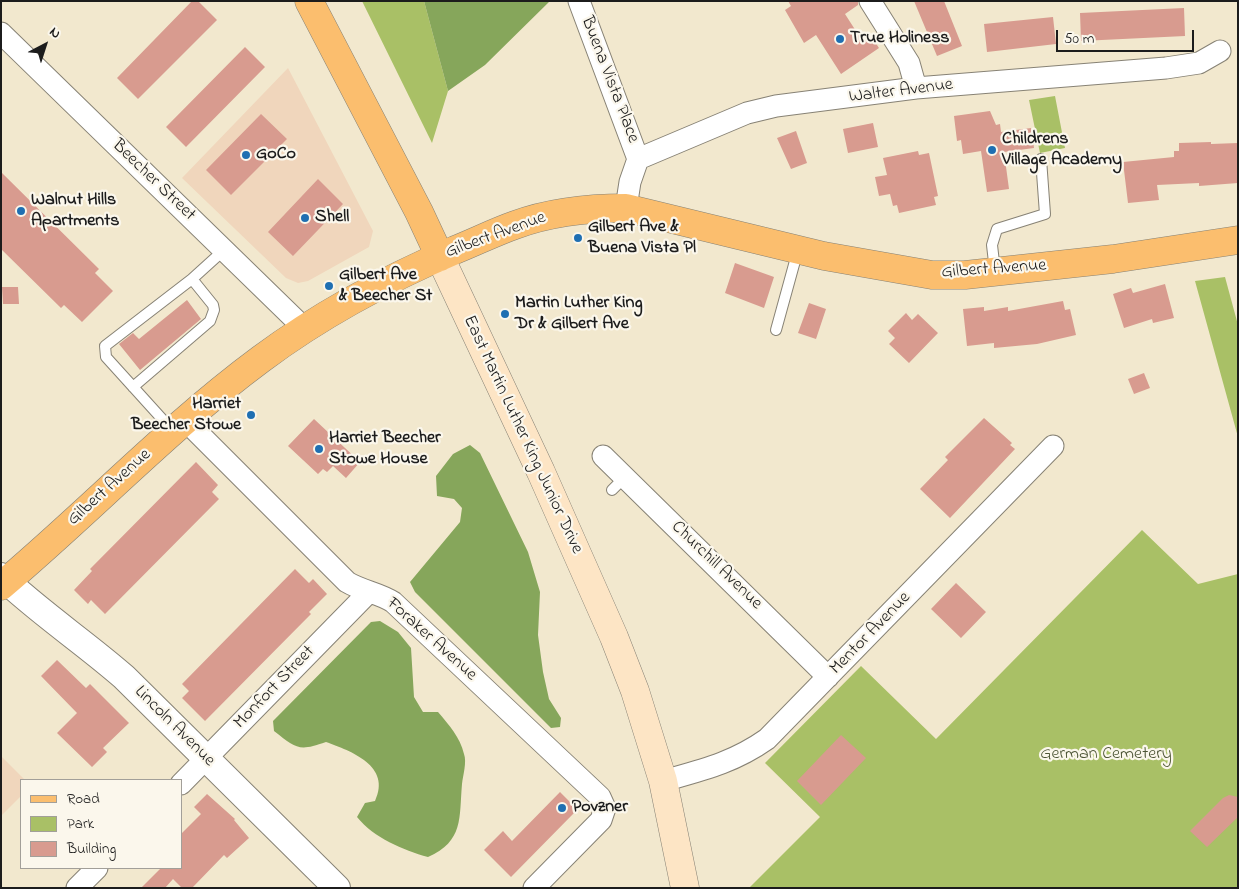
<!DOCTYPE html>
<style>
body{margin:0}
#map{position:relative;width:1239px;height:889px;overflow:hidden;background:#f2e8ce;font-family:"Indie Flower",sans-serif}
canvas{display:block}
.frame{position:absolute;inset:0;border:2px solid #1c1c1c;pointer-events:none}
.legend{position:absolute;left:20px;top:779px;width:162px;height:90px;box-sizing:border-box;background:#fbf7ec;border:1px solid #a29f99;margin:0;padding:6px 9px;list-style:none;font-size:15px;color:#1c1c1c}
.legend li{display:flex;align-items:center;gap:10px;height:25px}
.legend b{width:25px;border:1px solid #a29f99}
.north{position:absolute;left:20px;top:20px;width:50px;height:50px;-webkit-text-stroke:4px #fbf7ec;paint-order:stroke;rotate:40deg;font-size:14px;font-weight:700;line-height:20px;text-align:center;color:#1c1c1c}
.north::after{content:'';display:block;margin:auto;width:18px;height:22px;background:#1c1c1c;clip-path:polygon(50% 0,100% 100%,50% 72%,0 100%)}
.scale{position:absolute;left:1056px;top:30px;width:138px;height:22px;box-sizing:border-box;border:2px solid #1c1c1c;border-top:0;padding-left:6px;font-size:15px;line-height:18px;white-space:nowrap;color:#1c1c1c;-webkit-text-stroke:4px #fbf7ec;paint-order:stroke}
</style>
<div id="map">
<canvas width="1239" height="889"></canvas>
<div class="frame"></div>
<ul class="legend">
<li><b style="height:6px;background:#fbbe6e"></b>Road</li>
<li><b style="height:14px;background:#a9c066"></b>Park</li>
<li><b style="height:14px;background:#d89b8f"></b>Building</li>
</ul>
<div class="north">N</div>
<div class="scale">50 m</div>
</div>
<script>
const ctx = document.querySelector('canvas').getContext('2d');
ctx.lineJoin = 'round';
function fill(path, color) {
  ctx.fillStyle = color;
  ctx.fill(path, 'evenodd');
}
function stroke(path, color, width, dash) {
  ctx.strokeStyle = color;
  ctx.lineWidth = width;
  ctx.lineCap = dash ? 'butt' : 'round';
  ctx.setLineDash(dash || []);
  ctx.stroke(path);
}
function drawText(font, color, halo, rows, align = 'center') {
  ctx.font = font + ' "Indie Flower",sans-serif';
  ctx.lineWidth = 4.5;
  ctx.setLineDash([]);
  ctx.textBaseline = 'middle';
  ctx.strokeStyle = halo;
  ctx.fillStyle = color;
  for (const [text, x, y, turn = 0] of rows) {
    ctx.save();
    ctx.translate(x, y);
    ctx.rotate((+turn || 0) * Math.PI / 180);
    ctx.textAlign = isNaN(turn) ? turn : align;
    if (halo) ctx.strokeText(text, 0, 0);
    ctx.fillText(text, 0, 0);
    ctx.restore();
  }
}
fill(new Path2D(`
 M 288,68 L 373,231 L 369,247 L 308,281 L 298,283 L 286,278 L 182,178 Z
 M 1,756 L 25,780 L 21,780 L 21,796 L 1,816 Z`), '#f0d6bc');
fill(new Path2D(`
 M 362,1 L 424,1 L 448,91 L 432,143 Z
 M 1055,96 L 1065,148 L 1040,153 L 1029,100 Z
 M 1225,277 L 1238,325 L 1238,437 L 1195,281 Z
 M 1142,530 L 1198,584 L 1238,574 L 1238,888 L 749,888 L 820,817 L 765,763 L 861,666 L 936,739 Z`), '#a9c066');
fill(new Path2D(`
 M 424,1 L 550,1 L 485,65 L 448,91 Z
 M 470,445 L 480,453 L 528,552 L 540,592 L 538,635 L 543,672 L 549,699 L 561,718 L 560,727 L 551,728 L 415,592 L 410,582 L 460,522 L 462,508 L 454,499 L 437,496 L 436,476 L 453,454 Z
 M 380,621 L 398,632 L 411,648 L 414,697 L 423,712 L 438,712 C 449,725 460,737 464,754 C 467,762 463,775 462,784 C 459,818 464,841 428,857 C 403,850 374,838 357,817 L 365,803 L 375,801 C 392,766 351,751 326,742 C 298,752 296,748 274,731 L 273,721 L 371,622 Z`), '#86a65b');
fill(new Path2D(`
 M 192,1 L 198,1 L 217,20 L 138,99 L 117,78 Z
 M 788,1 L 858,1 L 858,5 L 845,14 L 863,42 L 871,36 L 879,48 L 841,74 L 816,35 L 804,43 L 785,10 L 791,6 Z
 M 914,1 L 944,1 L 962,46 L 937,56 Z
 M 1184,8 L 1185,36 L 1081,41 L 1080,13 Z
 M 1053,17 L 1056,44 L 987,52 L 984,24 Z
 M 245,47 L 265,67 L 186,147 L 166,127 Z
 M 990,111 L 996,125 L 1000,124 L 1001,132 L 1031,128 L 1034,148 L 1004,152 L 1009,189 L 987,192 L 981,151 L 963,154 L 961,140 L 957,141 L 954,116 Z
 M 261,114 L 287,139 L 231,195 L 206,170 Z
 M 873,123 L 878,147 L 848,153 L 843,129 Z
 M 796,131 L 807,163 L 791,169 L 777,138 Z
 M 1211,142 L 1211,144 L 1238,143 L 1238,183 L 1199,186 L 1199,183 L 1157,185 L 1159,200 L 1128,203 L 1123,162 L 1174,157 L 1174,151 L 1179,151 L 1179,143 Z
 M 918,151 L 919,155 L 929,153 L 938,196 L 934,197 L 936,205 L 899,213 L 897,205 L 893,206 L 890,194 L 879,196 L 875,177 L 887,175 L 883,158 Z
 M 1,172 L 99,269 L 95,273 L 113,291 L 82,322 L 64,305 L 61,308 L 1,249 Z
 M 318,179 L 343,204 L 293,256 L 268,232 Z
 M 735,263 L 774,277 L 764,308 L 725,293 Z
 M 1165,284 L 1174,318 L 1153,323 L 1152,319 L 1124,328 L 1113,294 L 1131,288 L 1133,293 Z
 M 2,287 L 18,287 L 19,304 L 3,304 Z
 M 187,300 L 201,319 L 140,370 L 119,344 L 133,333 L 139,339 Z
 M 1063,301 L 1065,310 L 1070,309 L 1076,335 L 1037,344 L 994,348 L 994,343 L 967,346 L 963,309 L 984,307 L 984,311 L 1008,307 L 1008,311 Z
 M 809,303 L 826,309 L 816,339 L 798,333 Z
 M 906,313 L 912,320 L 918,314 L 938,333 L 909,363 L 889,344 L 895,338 L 888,331 Z
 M 1144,373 L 1150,388 L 1134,394 L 1128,379 Z
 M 984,418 L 1012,443 L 1010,445 L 1015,449 L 950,518 L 920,489 L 948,460 L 945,457 Z
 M 314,419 L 360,462 L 346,478 L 333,466 L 327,472 L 323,469 L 318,474 L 288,446 Z
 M 196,462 L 218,485 L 212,492 L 219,499 L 105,614 L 91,600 L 88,604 L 74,590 L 92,571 L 90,569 Z
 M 295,569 L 309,583 L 313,579 L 327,594 L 309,612 L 311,614 L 205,721 L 182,698 L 189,691 L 182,684 Z
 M 956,583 L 986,612 L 961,638 L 931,609 Z
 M 57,660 L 86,688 L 90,684 L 129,723 L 103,748 L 107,752 L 92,767 L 57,733 L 77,713 L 41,676 Z
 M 841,735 L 866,758 L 821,805 L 797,781 Z
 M 560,792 L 574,806 L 574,813 L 511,877 L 484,850 L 503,831 L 512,841 Z
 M 207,794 L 235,819 L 234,820 L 249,838 L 227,858 L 224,855 L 192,888 L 182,888 L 173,879 L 165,888 L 141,888 L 161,868 L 181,868 L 181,834 L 201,814 L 194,807 Z
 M 1229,795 L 1238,797 L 1238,817 L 1207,847 L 1190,831 L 1223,798 Z`), '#d89b8f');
const service = new Path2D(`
 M 995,271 L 992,245 L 997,229 L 1045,214 L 1041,159
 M 776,330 L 798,250
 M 133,387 L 210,321 L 214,310 L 213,305 L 192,279
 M 173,431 L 106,357 L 105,346 L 192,279 L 224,250
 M 612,490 L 625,477`);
const minor = new Path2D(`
 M 579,1 L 638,159
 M 870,1 L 909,63 L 916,88
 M 1,33 L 305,329
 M 626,208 L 630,182 L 638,159 L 747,113 L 776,106 L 916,88 L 1166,68 L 1199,63 L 1220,51
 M 186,421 L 347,582 C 362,591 379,593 393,602 L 600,797 L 605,808 L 601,820 L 534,888
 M 603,456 L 828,677
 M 663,781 C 702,770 733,763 767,739 L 1053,446
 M 181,784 L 369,592
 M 77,888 L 97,868`);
const tertiary = new Path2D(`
 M 1,576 C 40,613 84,642 124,677 L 337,888`);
const secondary = new Path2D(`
 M 440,257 L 541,472 L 614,637 L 635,691 L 663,781 L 685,888`);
const primary = new Path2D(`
 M 309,1 L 419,212 L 440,257
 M 1,586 C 89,512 169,427 261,359 C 320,315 387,279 455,250 C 475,242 495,232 515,225 C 550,212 589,208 626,208 L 824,256 L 932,275 L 965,275 L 1113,259 L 1238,240`);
stroke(service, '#878275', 12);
stroke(minor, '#878275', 23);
stroke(tertiary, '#878275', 28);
stroke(secondary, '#878275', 29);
stroke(primary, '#878275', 29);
stroke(service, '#fff', 10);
stroke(minor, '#fff', 21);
stroke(tertiary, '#fff', 26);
stroke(secondary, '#fde5c5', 28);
stroke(primary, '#fbbe6e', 28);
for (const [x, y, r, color] of [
 [840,39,5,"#1f6fb2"],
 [992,150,5,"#1f6fb2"],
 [246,155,5,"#1f6fb2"],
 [21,211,5,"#1f6fb2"],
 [305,218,5,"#1f6fb2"],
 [578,238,5,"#1f6fb2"],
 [329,286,5,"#1f6fb2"],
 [505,314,5,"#1f6fb2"],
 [251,415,5,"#1f6fb2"],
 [319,449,5,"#1f6fb2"],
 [562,808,5,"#1f6fb2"]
]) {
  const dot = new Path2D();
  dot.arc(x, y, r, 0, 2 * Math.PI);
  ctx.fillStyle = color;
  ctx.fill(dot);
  stroke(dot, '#fbf7ec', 2);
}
drawText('bold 18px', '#1c1c1c', '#fbf7ec', [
 ["True Holiness",850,39],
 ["Childrens",1002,140],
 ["Village Academy",1002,161],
 ["GoCo",256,155],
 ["Walnut Hills",31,201],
 ["Apartments",31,222],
 ["Shell",315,218],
 ["Gilbert Ave &",588,228],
 ["Buena Vista Pl",588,249],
 ["Gilbert Ave",339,276],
 ["& Beecher St",339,297],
 ["Martin Luther King",515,304],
 ["Dr & Gilbert Ave",515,325],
 ["Harriet",241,405,"right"],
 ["Beecher Stowe",241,426,"right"],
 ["Harriet Beecher",329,439],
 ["Stowe House",329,460],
 ["Povzner",572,808]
], 'left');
drawText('18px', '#1c1c1c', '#fbf7ec', [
 ["Buena Vista Place",609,80,69],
 ["Walter Avenue",901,92,-7],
 ["Beecher Street",153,181,44],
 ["Gilbert Avenue",496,236,-20],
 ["Gilbert Avenue",994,270,-4],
 ["East Martin Luther King Junior Drive",522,435,65],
 ["Gilbert Avenue",110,488,-42],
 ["Churchill Avenue",716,566,44],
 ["Mentor Avenue",871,634,-46],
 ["Foraker Avenue",431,640,42],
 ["Monfort Street",275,688,-46],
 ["Lincoln Avenue",174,727,45]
]);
drawText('18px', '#4d5536', '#fbf7ec', [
 ["German Cemetery",1106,755]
]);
</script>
